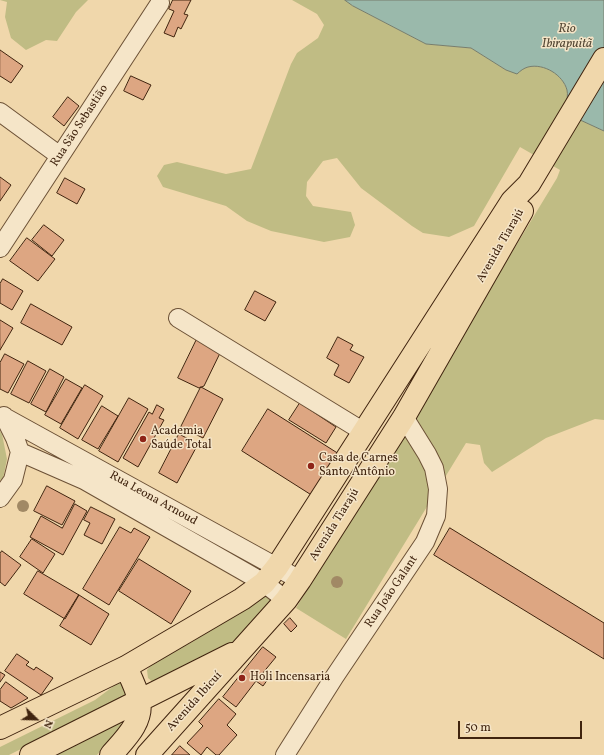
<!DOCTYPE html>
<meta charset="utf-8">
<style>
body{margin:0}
#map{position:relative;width:604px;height:755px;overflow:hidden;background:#f0d7ab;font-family:Vollkorn,serif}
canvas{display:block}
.north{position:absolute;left:16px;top:699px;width:40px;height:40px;-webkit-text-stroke:3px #f5e5c8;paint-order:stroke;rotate:113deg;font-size:11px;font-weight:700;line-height:16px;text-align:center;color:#40240f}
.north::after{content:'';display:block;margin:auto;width:14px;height:18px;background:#40240f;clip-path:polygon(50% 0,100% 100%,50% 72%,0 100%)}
.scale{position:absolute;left:458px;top:721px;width:124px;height:18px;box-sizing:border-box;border:2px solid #40240f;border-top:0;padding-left:5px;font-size:12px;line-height:14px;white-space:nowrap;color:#40240f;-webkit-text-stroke:3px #f5e5c8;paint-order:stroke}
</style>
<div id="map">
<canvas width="604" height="755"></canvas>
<div class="north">N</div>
<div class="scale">50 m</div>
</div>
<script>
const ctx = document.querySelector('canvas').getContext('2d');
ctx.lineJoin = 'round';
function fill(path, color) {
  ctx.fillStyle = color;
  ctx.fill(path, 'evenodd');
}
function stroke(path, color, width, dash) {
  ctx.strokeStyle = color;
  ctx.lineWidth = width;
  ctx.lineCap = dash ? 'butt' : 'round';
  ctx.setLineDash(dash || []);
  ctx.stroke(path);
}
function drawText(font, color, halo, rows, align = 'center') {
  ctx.font = font + ' Vollkorn,serif';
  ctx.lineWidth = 3;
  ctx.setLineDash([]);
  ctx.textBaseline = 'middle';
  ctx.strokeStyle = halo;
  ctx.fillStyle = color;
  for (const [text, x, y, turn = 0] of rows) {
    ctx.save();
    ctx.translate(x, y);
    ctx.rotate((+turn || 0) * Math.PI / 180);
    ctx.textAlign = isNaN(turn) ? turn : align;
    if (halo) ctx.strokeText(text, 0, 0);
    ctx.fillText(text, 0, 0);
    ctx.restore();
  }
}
fill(new Path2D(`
 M 0,0 L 88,0 L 76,12 L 57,41 L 46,40 L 26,50 L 11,38 L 5,17 L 7,2 Z
 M 292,0 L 345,0 L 353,6 L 426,44 L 471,48 L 506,70 L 517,73 C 520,71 524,68 528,67 C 543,63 563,74 567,90 C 568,94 567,101 566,105 L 578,119 L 604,131 L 604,420 L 595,419 L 546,438 L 492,472 L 484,463 L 480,445 L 466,443 L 346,639 L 296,608 L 557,178 L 560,170 L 520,147 L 474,226 L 449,237 L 423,233 L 412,226 L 361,188 L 337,158 L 323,161 L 307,182 L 306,196 L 313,206 L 351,212 L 355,225 L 350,237 L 324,242 L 271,231 L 247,221 L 226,206 L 163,187 L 157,176 L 164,165 L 177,162 L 226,174 L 251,169 L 291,64 L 297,53 L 318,38 L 324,25 L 317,14 Z
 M 0,431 L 2,434 L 7,459 L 3,479 L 0,480 Z
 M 267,594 L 272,600 L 232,645 L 154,683 L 148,678 L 147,670 L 154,662 L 192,642 Z
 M 123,679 L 129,695 L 9,755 L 0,755 L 0,747 L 95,700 Z
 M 121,722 L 121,728 L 97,755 L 55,755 L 115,723 Z`), '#c0bc84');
const water = new Path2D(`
 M 345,0 L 604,0 L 604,131 L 578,119 L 566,105 C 567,101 568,94 567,90 C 563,75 544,63 528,67 C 524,68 520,71 517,74 L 506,70 L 471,48 L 426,44 L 353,6 Z`);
fill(water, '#9ab9ab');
stroke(water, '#767d6d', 1);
const building = new Path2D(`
 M 173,0 L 191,0 L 184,14 L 188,15 L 181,29 L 178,27 L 174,37 L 164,33 L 174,11 L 169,9 Z
 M 0,50 L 23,66 L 11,83 L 0,76 Z
 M 131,76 L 151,85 L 143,100 L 124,91 Z
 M 68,97 L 79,106 L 64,126 L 53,117 Z
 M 0,177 L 11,185 L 0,201 Z
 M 65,178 L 85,189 L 77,204 L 57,193 Z
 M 44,225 L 64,240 L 52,256 L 32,240 Z
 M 27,238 L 55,259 L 38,281 L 10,261 Z
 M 3,279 L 23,291 L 12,310 L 0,303 L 0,284 Z
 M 255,291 L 276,302 L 265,321 L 245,310 Z
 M 31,304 L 72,327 L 62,345 L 21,323 Z
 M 0,320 L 13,328 L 0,350 Z
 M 198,337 L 222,349 L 204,386 L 199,388 L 178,378 Z
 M 338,337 L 353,345 L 350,350 L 364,357 L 349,383 L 334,375 L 339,365 L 327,358 Z
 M 5,354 L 24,364 L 8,393 L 0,389 L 0,363 Z
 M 28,361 L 46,371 L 29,403 L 11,394 Z
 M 50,369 L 64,377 L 46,412 L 31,404 Z
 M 66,379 L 82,388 L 61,424 L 45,415 Z
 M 85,385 L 103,396 L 78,439 L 60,428 Z
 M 201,387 L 223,399 L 203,438 L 181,427 Z
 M 129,398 L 148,409 L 118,462 L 99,451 Z
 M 300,403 L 336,427 L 326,443 L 289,420 Z
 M 157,405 L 164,409 L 159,418 L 164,420 L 138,467 L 123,458 L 149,412 L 152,414 Z
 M 102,406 L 118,416 L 98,449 L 82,440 Z
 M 268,409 L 339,454 L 313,496 L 242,451 Z
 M 179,434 L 198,444 L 177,483 L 159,473 Z
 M 47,486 L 75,501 L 62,525 L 34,511 Z
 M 75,504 L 87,511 L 63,555 L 30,537 L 41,516 L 62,528 Z
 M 91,507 L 115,519 L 102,544 L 84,535 L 90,523 L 84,520 Z
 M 120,527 L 131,533 L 134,528 L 150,537 L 109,605 L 83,589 Z
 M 450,528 L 604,623 L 604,659 L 434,555 Z
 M 32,539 L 55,554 L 43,573 L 20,557 Z
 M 2,551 L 21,565 L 5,586 L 0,582 L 0,554 Z
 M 139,559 L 191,591 L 171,624 L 119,591 Z
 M 38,571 L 79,595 L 65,619 L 24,594 Z
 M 79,595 L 109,614 L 91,645 L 60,626 Z
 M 290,618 L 297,626 L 291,632 L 284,624 Z
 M 263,647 L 276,657 L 262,674 L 268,679 L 263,686 L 256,681 L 236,707 L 223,697 Z
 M 17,654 L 29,662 L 26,665 L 34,670 L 36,667 L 53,678 L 41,695 L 5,671 Z
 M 0,672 L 5,675 L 0,682 Z
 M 6,682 L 28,698 L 11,708 L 0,701 L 0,690 Z
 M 219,699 L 236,714 L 227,725 L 237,735 L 219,755 L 216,755 L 207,747 L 201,755 L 187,743 L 203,726 L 199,722 Z
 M 180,746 L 190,755 L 172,755 Z`);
fill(building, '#dda682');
stroke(building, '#40240f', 1);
const minor = new Path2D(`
 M 0,112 L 60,156
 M 0,248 L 160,3
 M 178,318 L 364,432
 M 6,418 L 300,580
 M 20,452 L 84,480 L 245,572 L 264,583 L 286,600
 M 0,498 L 13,480 L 20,452 L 15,438 L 4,416
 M 285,755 L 335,676 L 425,542 L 436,516 L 438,489 L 434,468 L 427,454 L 404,417`);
const major = new Path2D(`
 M 0,728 L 126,667 L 242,599 L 264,583 L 277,567 L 512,201 L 529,184 L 604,59
 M 31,755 L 232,654
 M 111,755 C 124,740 144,722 139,699 C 136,688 131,678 126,667
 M 147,755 L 286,600 L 300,580 L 404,417 L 522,211`);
stroke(minor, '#6c5136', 20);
stroke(major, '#40240f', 24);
stroke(minor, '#f5e5c8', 18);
stroke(major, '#f0d7ab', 22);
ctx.fillStyle = '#a18965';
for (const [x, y] of [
 [23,506],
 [337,582]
]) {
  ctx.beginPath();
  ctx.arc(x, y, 6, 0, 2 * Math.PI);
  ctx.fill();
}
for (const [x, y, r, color] of [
 [143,439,4,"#8f2418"],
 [311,466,4,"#8f2418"],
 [242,678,4,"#8f2418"]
]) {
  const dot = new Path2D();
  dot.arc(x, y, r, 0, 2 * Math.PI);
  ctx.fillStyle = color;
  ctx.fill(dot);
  stroke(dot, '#f5e5c8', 1.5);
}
drawText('12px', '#40240f', '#f5e5c8', [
 ["Rua São Sebastião",80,126,-57],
 ["Avenida Tiarajú",501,246,-60],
 ["Rua Leona Arnoud",153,499,29],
 ["Avenida Tiarajú",335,525,-58],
 ["Rua João Galant",392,592,-56],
 ["Avenida Ibicuí",195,702,-48]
]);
drawText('12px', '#40240f', '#f5e5c8', [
 ["Academia",151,432],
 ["Saúde Total",151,446],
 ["Casa de Carnes",319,459],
 ["Santo Antônio",319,473],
 ["Holi Incensaria",250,678]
], 'left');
drawText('italic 13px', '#564936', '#f5e5c8', [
 ["Rio",567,30],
 ["Ibirapuitã",567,45]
]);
</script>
